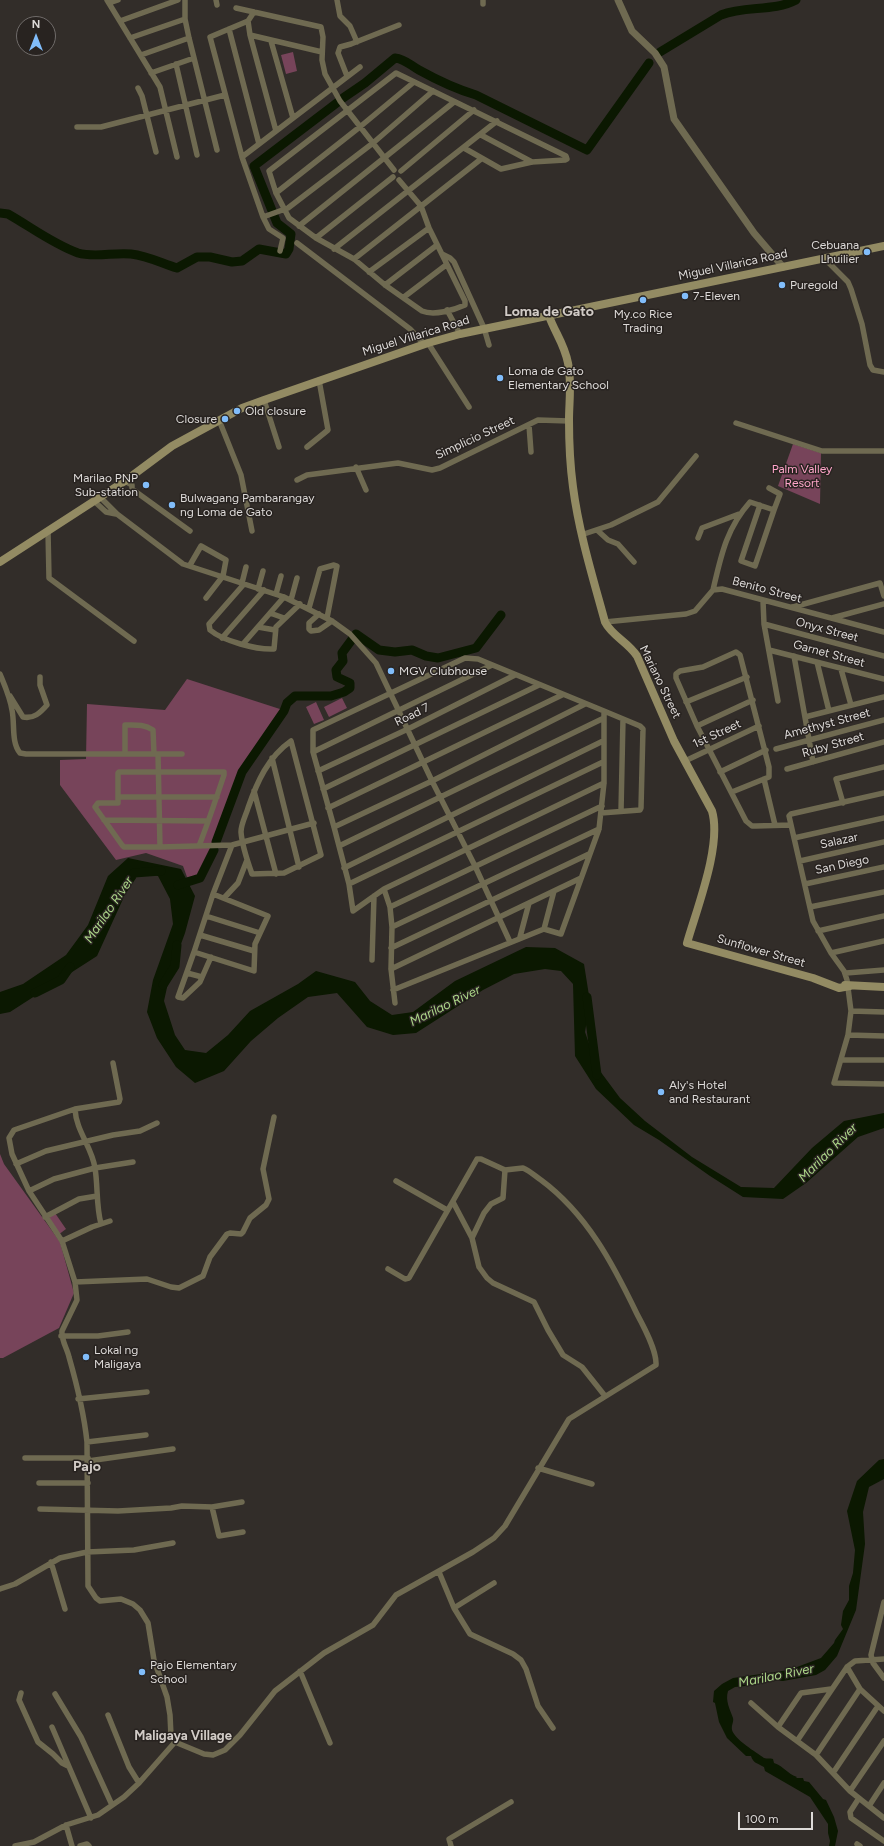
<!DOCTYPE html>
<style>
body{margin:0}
#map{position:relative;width:884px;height:1846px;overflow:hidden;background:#322d29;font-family:Figtree,sans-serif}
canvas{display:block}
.north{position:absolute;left:16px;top:16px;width:40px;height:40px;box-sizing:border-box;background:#282320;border:1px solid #706c6a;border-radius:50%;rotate:0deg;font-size:11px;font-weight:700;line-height:16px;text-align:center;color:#dddad8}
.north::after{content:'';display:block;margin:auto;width:14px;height:18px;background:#81bdfa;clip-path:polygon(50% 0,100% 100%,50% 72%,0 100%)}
.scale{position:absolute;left:738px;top:1812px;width:75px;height:18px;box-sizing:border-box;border:2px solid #dddad8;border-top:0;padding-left:5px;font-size:12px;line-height:14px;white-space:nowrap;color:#dddad8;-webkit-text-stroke:3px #282320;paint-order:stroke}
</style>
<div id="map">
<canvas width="884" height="1846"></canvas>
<div class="north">N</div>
<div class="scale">100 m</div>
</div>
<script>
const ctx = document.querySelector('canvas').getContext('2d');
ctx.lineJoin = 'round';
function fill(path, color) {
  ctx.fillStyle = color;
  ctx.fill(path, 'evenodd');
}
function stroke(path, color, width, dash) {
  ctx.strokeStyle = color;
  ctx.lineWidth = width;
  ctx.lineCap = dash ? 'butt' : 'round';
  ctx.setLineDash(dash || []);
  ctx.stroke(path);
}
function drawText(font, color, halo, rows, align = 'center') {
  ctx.font = font + ' Figtree,sans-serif';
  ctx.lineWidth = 3;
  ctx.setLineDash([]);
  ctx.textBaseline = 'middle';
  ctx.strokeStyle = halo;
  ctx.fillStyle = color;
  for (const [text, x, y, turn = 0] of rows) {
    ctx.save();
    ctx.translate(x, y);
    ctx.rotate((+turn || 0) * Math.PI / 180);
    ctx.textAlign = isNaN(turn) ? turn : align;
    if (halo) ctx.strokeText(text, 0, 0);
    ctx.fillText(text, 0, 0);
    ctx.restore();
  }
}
fill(new Path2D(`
 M 293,52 L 297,71 L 286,74 L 281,55 Z
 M 793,444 L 821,453 L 820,504 L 778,486 Z
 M 187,679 L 283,710 L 242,770 L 210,854 L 199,876 L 187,877 L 183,866 L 146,853 L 116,860 L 60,785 L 60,760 L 86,759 L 87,704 L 165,710 Z
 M 342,698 L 347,708 L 329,717 L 324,707 Z
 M 316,702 L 324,720 L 314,724 L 306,707 Z
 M 0,1154 L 4,1164 L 60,1242 L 74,1293 L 59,1328 L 3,1358 L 0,1358 Z
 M 55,1213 L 66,1229 L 58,1235 L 47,1219 Z`), '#77445a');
fill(new Path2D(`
 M 128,858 L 181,869 L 195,896 L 185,933 L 170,974 L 164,1001 L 175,1035 L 185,1050 L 206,1053 L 228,1035 L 250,1011 L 298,984 L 316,971 L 355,982 L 370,1001 L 392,1015 L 413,1012 L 455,981 L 526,947 L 555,948 L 584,964 L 590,1002 L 585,1032 L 597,1067 L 620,1098 L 645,1121 L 692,1157 L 741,1187 L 774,1188 L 812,1148 L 844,1121 L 884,1113 L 884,1128 L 858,1137 L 806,1183 L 783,1199 L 743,1197 L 710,1176 L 659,1140 L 634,1125 L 596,1089 L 575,1056 L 573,984 L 561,971 L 545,969 L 514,974 L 483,990 L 416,1033 L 393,1035 L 367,1027 L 337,993 L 308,997 L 278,1018 L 251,1041 L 224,1071 L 195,1083 L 176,1067 L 157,1038 L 147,1012 L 153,980 L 173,924 L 170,899 L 158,876 L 149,872 L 126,879 L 123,899 L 97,956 L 10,1012 L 0,1014 L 0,992 L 23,984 L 66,955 L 88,925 L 108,876 Z
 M 884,1459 L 884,1479 L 869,1487 L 863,1512 L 865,1544 L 856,1610 L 837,1656 L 825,1670 L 816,1675 L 783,1681 L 765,1680 L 756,1685 L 735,1687 L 728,1691 C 725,1701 730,1709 733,1718 C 734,1722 731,1725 732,1730 C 735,1740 756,1752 764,1758 C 767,1759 770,1758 773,1759 L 774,1763 C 785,1767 786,1773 797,1777 L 796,1778 L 803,1778 L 804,1781 L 809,1782 L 823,1799 L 826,1800 L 834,1817 L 838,1831 L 835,1846 L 829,1846 L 830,1841 L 828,1833 L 828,1824 L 810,1797 L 765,1771 L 764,1767 C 757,1763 753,1763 751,1756 L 746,1756 L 727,1738 L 719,1722 L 715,1703 L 713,1702 L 714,1691 L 722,1684 L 733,1678 L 789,1670 L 821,1658 L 834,1643 L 835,1640 L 843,1629 L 841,1625 L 843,1611 L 849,1600 L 849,1586 L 853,1573 L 855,1550 L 847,1511 L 857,1481 L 879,1460 Z`), '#0b1801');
stroke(new Path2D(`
 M 660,52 L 721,15 C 745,5 773,12 796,0
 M 343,98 L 365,83 L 395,58 C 405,59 410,65 419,70 C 437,80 456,89 476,95 L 587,150 L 649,63
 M 0,213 L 8,214 C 31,227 53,244 78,253 C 95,258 114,252 131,254 C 148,256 161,263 177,268 L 197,257 L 210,257 L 232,262 L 242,261 L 259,249 L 286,254 L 289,249 L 291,234 L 277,223 L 254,166 L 338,102
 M 216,842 L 242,772 L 284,711 L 287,703 L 295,696 L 331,696 L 344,692 L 350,688 L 350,683 L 337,677 L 336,670 L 343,661 L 342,653 L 356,634 L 379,650 L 395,652 L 412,650 L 426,656 L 438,658 L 476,648 L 501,615
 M 178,885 L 200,878 L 214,850
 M 118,897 L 134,873 L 161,871
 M 163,985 L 175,966 L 177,945
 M 35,993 L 61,980 L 70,967
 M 587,997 L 597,1075`), '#0b1801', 9);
stroke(new Path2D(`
 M 107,0 L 160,87 L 177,157
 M 185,0 L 185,19 L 189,38 L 217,150
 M 216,0 L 217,5
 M 337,0 L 340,16 L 350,26 L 357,42
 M 483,0 L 483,4
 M 109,3 L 118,0
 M 236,8 L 321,27 L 323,37 L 322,60 L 325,74 L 340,101 L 394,170
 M 254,12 L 248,21 L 210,37 L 242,157 L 263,217 L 269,229 L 283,238 L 280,251
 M 120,21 L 178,0
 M 248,21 L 250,35 L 276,131
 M 229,29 L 259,144
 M 250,35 L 322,52
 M 130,38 L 185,19
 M 271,41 L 293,118
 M 141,55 L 189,38
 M 176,64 L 197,155
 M 151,73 L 194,58
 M 347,76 L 338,53 L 340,47 L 351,44 L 399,25
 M 138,88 L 142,96 L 156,152
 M 77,127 L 101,127 L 225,95
 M 481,135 L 532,162
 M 242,157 L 360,67
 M 401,171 L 474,110
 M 399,180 L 421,206 L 429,228 L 465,301 L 465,305 C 454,310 434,316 422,311 L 385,285 L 354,259 L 316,238 L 289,218 L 276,193 L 269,171 L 396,73 L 566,156 L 567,159 L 565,160 L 532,162 L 501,169 L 464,148
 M 276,193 L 361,126 L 414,82
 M 263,217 L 288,208 L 373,143 L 433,91
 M 299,226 L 454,102
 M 316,238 L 393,177
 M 297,243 L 410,329 L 424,344
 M 334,249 L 497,121
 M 442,254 L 450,258 L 454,262 L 484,328 L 489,345
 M 823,257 L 848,282 L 851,289 L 862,324 L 870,365 L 873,370 L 884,372
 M 354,259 L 481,159
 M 369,272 L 429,228
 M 385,285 L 437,245
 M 404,297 L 446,265
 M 447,310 L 460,334
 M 428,343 L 469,407
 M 264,400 L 279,447
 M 219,420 L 241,475 L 252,531
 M 736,423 L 822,451 L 884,451
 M 529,425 L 531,452
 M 307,447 L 328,430 L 319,380
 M 356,467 L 366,490
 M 297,480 L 307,475 L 398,463 L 432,470 L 440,468 L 538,420 L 569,421
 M 125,481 L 132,485 L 132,489 L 190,531
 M 100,497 L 117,514 L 183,564 L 284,597 L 332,621 L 350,634 L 376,663 L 432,781 L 475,866 L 510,942
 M 94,501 L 106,512 L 116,514
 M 760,505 L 741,561 L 755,566 L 774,510
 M 597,530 L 608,540 L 618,544 L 634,562
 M 48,531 L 49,578 L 134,641
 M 581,535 L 611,525 L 658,502 L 696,456
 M 698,538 L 702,528 L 739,514
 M 190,565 L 201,546 L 226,560 L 223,576 L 206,598
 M 242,583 L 246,567
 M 244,584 L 209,624 L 210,630 C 223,641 257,650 274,649 L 276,627 L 300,604
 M 258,589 L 263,571
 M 713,590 C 721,556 726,529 750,502 L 774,510 L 780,494 L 769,488
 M 276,594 L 281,576
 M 291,600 L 297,578
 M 763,601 L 764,624 L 778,701
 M 793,607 L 880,583 L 884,596
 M 309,608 L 320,569 L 334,565 L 337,566 L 327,618
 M 270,613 L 284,618
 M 319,614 L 309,623 L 309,629 L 311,631 L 319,630 L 332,621
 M 832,618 L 884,604
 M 605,622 L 686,614 L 695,611 L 713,590 L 722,589 L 884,632
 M 764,624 L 884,656
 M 258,627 L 275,630
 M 222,638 L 264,590
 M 243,644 L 284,597
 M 769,650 L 884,679
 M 794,656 L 813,762
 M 817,662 L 829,711
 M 841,669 L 851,705
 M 0,674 C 5,686 10,697 12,710 C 15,724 11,742 20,753 L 26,754 L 182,754
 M 10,696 L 23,717 C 34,719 40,713 47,705 L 40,685 L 40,677
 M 686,702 L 747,677
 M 805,717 L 884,697
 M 697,726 L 753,700
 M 291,741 L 321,855 L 284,873 L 252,874 C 247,860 242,846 241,832 C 241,824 246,815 248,808 C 257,782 268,757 291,741 Z
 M 776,749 L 884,720
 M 313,752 L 492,665
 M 125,754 L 125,725 C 136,725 144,724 153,730 L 154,754
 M 158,754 L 160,847 L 232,845 L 314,823
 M 272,758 L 299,867
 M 685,761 L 759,726
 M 787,769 L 884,742
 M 318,771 L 408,729 L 515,675
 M 720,772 L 766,750
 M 764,779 L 775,825
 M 323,789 L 539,685
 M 254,791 L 276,874
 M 732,792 L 769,777 L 769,767 L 740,655 L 736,652 L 703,667 L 680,671 L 676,674 L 676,678 L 697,726 L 746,821 L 752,826 L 756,826 L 791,825
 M 884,793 L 791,814 L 789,816 L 813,921 L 831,953 L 844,971 L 847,980 L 851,1011 L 848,1035 L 834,1083 L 884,1084
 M 118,797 L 118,803 L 98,803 L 95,807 L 122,845 L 124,847 L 160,847
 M 843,803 L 836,779 L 884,767
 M 328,808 L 562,695
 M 621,811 L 623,719
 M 601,813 L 640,810 L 641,808 L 643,729 L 640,726 L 604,711
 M 104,820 L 208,821
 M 334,827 L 432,781 L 585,704
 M 794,838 L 884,818
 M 199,846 C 208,823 216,799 224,775 L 224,772 L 119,772 L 118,773 L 118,797 L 217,797
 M 339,846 L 604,718
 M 800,861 L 884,842
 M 344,868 L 603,741
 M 349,884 L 603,762
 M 805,884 L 884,867
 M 384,889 L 604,783
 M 213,894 L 268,916 L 255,944 L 254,971 L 194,952 L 213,894 L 232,845
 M 224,898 L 238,883 L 247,860
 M 390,907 L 602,806
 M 810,907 L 884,892
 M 206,916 L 260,933
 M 392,927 L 599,829
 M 544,929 L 554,891
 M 818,931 L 884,916
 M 200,935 L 254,951
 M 520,937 L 529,903
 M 391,948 L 589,854
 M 194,952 L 178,997 L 183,998 L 200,982 L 211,957
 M 831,953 L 884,941
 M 372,960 L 374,896
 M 391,969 L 581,878
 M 187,973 L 202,977
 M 846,973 L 884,970
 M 393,990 L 544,929 L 561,934 L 599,829 L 604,783 L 604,711 L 478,659 L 465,658 L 313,730 L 313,752 L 334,827 L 349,884 L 353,911 L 384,889 L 390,907 L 392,927 L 391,969 L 395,1003
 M 851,1011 L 884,1012
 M 848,1035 L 884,1036
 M 842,1060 L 884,1060
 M 75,1109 L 14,1130 L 9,1138 L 12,1154 L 29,1191 L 62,1241 L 75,1282 L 77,1300 L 62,1331 C 61,1340 67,1348 69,1357 C 77,1385 84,1413 87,1442 L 88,1586 L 96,1598 L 100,1601 L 121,1599 L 133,1604 L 140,1610 L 148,1623 L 154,1660 L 167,1697 L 170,1715 L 171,1736 L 175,1742 L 204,1754 L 213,1755 L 225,1750 L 240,1735 L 275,1691 L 324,1653 L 373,1625 L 396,1595 L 473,1552 L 494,1538 L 505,1526 L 569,1419 L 656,1365 C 657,1351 644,1327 637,1314 C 613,1264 587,1214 541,1180 C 535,1176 530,1171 523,1168 L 505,1170 L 481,1159 L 477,1159 L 409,1278 L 405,1279 L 388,1269
 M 16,1164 L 46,1151 L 113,1135 L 140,1131 L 157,1123
 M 396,1181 L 447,1210
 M 29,1191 L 54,1179 L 95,1168 L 133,1162
 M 453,1202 L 472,1238 L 479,1267 L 487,1278 L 493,1283 L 534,1302 L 548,1330 L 563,1355 L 582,1367 L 605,1396
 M 45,1217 L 79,1199 L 97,1196
 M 101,1224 C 96,1205 98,1186 95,1168 C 92,1147 76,1131 75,1109 L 119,1102 L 120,1099 L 113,1063
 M 472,1238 L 484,1213 L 491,1204 L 503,1198 L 505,1170
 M 62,1241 L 92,1227 L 110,1221
 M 75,1282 L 147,1279 L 171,1287 L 179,1288 L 203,1276 L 210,1257 L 227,1234 L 230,1233 L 241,1234 L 243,1232 L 250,1218 L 266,1205 L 269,1199 L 263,1169 L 274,1117
 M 61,1336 L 98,1336 L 128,1332
 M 78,1399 L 147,1392
 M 87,1442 L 146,1435
 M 25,1458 L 88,1458
 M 88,1461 L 173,1449
 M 538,1468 L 592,1484
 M 39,1483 L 88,1483
 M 212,1507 L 219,1536 L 243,1532
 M 40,1509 L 118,1511 L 171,1508 L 182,1506 L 212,1507 L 242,1502
 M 51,1562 L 65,1609
 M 439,1572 L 454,1608 L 470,1634 L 513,1654 L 521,1660 L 526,1669 L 538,1706 L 553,1728
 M 0,1589 L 15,1584 L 60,1558 L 87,1552 L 134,1550 L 173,1543
 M 884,1602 L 871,1655 L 873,1663 L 884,1678
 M 454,1608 L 494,1583
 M 847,1667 L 855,1661 L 884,1659
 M 300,1671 L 330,1743
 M 21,1693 L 19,1700 L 38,1742 L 53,1754 L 62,1763 L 68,1766
 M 55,1694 L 81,1737 L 112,1805
 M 751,1703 L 778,1727 L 816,1755 L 850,1791 L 884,1818
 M 108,1715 L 129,1767 L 139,1783
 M 52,1727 L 91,1818
 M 778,1727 L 801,1693 L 831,1689
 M 797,1741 L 847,1667 L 860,1689 L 884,1711
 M 816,1755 L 860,1689
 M 833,1773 L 878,1706
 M 850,1791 L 884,1741
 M 859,1798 L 850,1812 L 851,1818 L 884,1841
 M 869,1806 L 884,1783
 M 66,1825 L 72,1846
 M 857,1844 L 860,1846
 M 15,1846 L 34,1842 L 66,1825 L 98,1815 L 124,1797 L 139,1783 L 175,1742
 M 80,1846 L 87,1844 L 89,1846
 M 451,1846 L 449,1839 L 511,1802`), '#6f6a51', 5.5);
stroke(new Path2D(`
 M 618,0 L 632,31 L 655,53 L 664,67 L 674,119 L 754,233 L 783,267`), '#6f6a51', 7);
stroke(new Path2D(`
 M 549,316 C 555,333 564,343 568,363 C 572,382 569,402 569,420 C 569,443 570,465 573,487 C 579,533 593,578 605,622 C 612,636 628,642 637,656 L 674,741 L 712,811 C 722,845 697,908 687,943 L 813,978 L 839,988 L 850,986
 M 0,562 L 125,481 L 172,446 L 242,408 L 264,400 L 428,343 L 460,334 L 884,246
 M 845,985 L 884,987`), '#938b63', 8);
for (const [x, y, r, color] of [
 [867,252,4,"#81bdfa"],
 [782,285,4,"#81bdfa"],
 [685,296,4,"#81bdfa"],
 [643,300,4,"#81bdfa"],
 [500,378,4,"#81bdfa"],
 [237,411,4,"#81bdfa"],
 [225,419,4,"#81bdfa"],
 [146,485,4,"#81bdfa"],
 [172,505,4,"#81bdfa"],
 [391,671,4,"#81bdfa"],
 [661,1092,4,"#81bdfa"],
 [86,1357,4,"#81bdfa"],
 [142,1672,4,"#81bdfa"]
]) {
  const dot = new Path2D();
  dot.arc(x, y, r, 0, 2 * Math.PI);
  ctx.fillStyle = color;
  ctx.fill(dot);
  stroke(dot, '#282320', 1.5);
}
drawText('12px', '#dddad8', '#282320', [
 ["Cebuana",859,245,"right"],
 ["Lhuilier",859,259,"right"],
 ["Puregold",790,285],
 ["7-Eleven",693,296],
 ["My.co Rice",643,314,"center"],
 ["Trading",643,328,"center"],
 ["Loma de Gato",508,371],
 ["Elementary School",508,385],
 ["Old closure",245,411],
 ["Closure",217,419,"right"],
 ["Marilao PNP",138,478,"right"],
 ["Sub-station",138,492,"right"],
 ["Bulwagang Pambarangay",180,498],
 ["ng Loma de Gato",180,512],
 ["MGV Clubhouse",399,671],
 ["Aly's Hotel",669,1085],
 ["and Restaurant",669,1099],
 ["Lokal ng",94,1350],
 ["Maligaya",94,1364],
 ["Pajo Elementary",150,1665],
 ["School",150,1679]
], 'left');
drawText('12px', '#dddad8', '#282320', [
 ["Miguel Villarica Road",733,265,-12],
 ["Miguel Villarica Road",416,336,-17],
 ["Simplicio Street",475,438,-25],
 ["Benito Street",767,590,15],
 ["Onyx Street",827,630,15],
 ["Garnet Street",829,654,15],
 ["Mariano Street",660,682,64],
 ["Road 7",412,715,-26],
 ["Amethyst Street",827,724,-15],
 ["1st Street",717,734,-25],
 ["Ruby Street",833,745,-16],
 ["Salazar",839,841,-12],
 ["San Diego",842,865,-12],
 ["Sunflower Street",761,951,16]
]);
drawText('12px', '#fea5c9', '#282320', [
 ["Palm Valley",802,469],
 ["Resort",802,483]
]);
drawText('italic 13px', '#acd788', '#282320', [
 ["Marilao River",109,910,-56],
 ["Marilao River",445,1006,-26],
 ["Marilao River",828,1153,-45],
 ["Marilao River",776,1676,-11]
]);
drawText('bold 13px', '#d1cbc6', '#282320', [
 ["Maligaya Village",183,1736]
]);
drawText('bold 14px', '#d1cbc6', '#282320', [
 ["Loma de Gato",549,312],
 ["Pajo",87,1467]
]);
</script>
